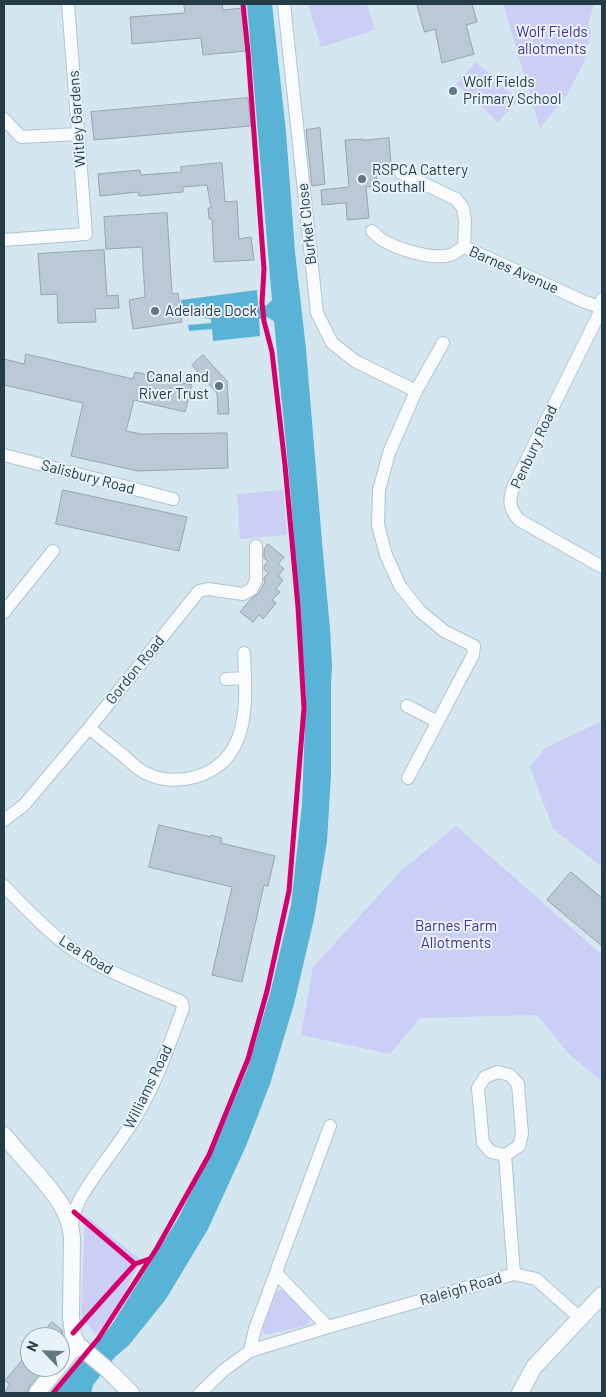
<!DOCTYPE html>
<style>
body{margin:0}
#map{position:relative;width:606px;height:1397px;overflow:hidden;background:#d4e6ef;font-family:Barlow,sans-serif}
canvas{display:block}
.frame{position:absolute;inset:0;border:5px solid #253b46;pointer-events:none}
.north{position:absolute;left:20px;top:1327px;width:50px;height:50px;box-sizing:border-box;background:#e8f3f9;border:1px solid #9aa9b1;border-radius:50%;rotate:294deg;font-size:14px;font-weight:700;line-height:20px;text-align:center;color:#253b46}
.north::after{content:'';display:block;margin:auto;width:18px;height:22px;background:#627781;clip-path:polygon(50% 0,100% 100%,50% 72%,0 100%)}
</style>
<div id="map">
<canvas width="606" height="1397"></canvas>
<div class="frame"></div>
<div class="north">N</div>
</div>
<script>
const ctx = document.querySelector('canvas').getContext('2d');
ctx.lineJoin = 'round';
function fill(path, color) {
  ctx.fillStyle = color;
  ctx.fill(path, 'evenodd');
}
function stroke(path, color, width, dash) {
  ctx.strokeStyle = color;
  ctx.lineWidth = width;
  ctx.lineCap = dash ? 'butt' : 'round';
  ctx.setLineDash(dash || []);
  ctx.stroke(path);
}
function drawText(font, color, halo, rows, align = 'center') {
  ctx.font = font + ' Barlow,sans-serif';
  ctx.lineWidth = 4;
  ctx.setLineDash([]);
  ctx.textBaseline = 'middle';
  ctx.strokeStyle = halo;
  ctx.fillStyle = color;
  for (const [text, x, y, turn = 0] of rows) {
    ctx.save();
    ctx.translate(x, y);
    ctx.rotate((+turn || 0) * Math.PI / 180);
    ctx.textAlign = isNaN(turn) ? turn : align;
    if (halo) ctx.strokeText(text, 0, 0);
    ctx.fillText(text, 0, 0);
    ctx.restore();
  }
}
fill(new Path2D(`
 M 308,4 L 367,4 L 375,30 L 321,47 Z
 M 503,4 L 594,4 L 588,25 L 591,32 L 584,62 L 567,95 L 540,128 Z
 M 476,62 L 518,100 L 498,122 L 456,84 Z
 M 283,490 L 287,535 L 240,539 L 237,494 Z
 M 602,721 L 602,867 L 553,829 L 530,767 L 545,748 Z
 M 456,826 L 602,955 L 602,1079 L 599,1079 L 569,1054 L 537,1015 L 420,1018 L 390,1054 L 301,1035 L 313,967 L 402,870 Z
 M 85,1215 L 141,1260 L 120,1301 L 96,1335 L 81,1315 Z
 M 280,1290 L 286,1292 L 309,1316 L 310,1319 L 307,1325 L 266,1335 L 263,1332 L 263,1329 L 275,1295 Z`), '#cbcff6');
fill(new Path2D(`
 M 247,4 L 272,4 L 286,132 L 295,252 L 306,349 L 322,542 L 330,629 L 332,665 L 331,685 L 331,775 L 327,842 L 314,919 L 294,1004 L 270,1084 L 246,1146 L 208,1229 L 166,1299 L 129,1345 L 115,1357 L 93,1385 L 91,1393 L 56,1393 L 113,1323 L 179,1217 L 220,1134 L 247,1070 L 270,994 L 291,905 L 302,805 L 306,697 L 290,486 L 274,321 L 267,317 L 259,319 L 260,336 L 213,341 L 212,329 L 189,331 L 188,325 L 211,323 L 211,319 L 183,315 L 181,300 L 257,290 L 258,307 L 267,305 L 272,300 Z`), '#58b3d6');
const building = new Path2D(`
 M 184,4 L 222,4 L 223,10 L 242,8 L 246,51 L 203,55 L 201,38 L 132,44 L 130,17 L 185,13 Z
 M 417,4 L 472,4 L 477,22 L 466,25 L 474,54 L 442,63 L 435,29 L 425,32 Z
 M 248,98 L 251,126 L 94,140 L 91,112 Z
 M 320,128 L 325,184 L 312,186 L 306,130 Z
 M 389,138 L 391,164 L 375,165 L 377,186 L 366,187 L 369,218 L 347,220 L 346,203 L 322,205 L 321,190 L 349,187 L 345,140 L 363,139 L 363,140 Z
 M 222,163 L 225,202 L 237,201 L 239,239 L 251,237 L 254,260 L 214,262 L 212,219 L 209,219 L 208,208 L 211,208 L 207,185 L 183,187 L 183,192 L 139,196 L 138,192 L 100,196 L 98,174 L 140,170 L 141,175 L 181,172 L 181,167 Z
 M 167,213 L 172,294 L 178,293 L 182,322 L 133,329 L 129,300 L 145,297 L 142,247 L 106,249 L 104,217 Z
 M 104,250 L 107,296 L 118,295 L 119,308 L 95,309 L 96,322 L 58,323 L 57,294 L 41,295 L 38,254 Z
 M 26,354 L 133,379 L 135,372 L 192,385 L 185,412 L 134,400 L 126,431 L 141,434 L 227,433 L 228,468 L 138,471 L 71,456 L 83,403 L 4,385 L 4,359 L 24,364 Z
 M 203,355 L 227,381 L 229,414 L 218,414 L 217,393 L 192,365 Z
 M 63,490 L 187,517 L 179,551 L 56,524 Z
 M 268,544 L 284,557 L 278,564 L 284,569 L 278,576 L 283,580 L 276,589 L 280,592 L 272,600 L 276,603 L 263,619 L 259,615 L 253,622 L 240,612 L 252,598 L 259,593 L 265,582 L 264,581 L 264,578 L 268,573 L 264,569 L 264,566 L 268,561 L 264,558 L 264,550 Z
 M 159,825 L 211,837 L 211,835 L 222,838 L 221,843 L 275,856 L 268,886 L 264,885 L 242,982 L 212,975 L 232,887 L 149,867 Z
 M 571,872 L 602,898 L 602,946 L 547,900 Z
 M 52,1322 L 62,1330 L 63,1337 L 40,1337 Z
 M 30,1351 L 30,1367 L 45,1367 L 29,1387 L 27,1393 L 4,1393 L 10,1384 L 5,1381 Z`);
fill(building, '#bac9d5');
stroke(building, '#95a4af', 1);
const minor = new Path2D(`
 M 284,4 L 317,313 L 332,343 L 355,361 L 416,391 L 443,343
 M 4,119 L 21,137 L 78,134
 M 401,173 L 456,199 L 463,208 L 465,221 L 464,247
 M 372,231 C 375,234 378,237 381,239 C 396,249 432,260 450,255 C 454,254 460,249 464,247 L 585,302 L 600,307
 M 4,240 L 86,234 L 68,4
 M 602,299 L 598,316 L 514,485 C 509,500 508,507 519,520 L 602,567
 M 4,455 L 173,499
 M 4,612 L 53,551
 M 226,679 L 245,678
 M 407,706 L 438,722
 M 89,728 C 101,738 113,747 125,757 C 132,764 141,772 150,775 C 165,781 180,781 195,777 C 252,761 246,700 244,653
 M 408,778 L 473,655 L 474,646 L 444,631 L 420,611 L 400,586 L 386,555 L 378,525 L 379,490 L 389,453 L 416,391
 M 4,820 L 24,805 L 89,728 L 199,591 L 208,589 L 243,594 L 252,589 L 256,580 L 256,546
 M 4,886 C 23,906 43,927 65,944 C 99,970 141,984 180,1001 L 182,1003 L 183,1008 C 168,1048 154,1090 130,1126 C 114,1151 95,1173 80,1199 L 76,1208 L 71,1227
 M 505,1155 L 519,1146 L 522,1134 L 518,1084 L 510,1075 L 498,1072 L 485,1077 L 478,1088 L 483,1143 L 491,1152 L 505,1155 L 514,1274
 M 276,1273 L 328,1327
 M 250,1351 L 255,1329 L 330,1126
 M 200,1393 L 224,1370 L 250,1351 L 328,1327 L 514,1274 L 536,1279 L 581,1319`);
const tertiary = new Path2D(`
 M 4,1135 C 14,1147 24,1159 35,1171 C 52,1191 70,1210 72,1238 L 71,1316 L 73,1335 L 77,1344 L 109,1371 L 131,1393
 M 60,1365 L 77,1344
 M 37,1393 L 58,1367
 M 520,1393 L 534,1367 L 602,1295`);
stroke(minor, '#b1c4cd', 14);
stroke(tertiary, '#b1c4cd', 18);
stroke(minor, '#f9fbfd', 12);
stroke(tertiary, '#f9fbfd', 16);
stroke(new Path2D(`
 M 74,1212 L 135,1264
 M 73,1333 L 135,1264 L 149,1259
 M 53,1393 L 98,1339 L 157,1248 L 209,1155 L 248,1059 L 267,991 L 289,891 L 304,708 L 298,607 L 285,465 L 272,352 L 264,321 L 262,303 L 264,269 L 248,52 L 243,4`), '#d6006c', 5);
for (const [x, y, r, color] of [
 [453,91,5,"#627781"],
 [362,179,5,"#627781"],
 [155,311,5,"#627781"],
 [219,386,5,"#627781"]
]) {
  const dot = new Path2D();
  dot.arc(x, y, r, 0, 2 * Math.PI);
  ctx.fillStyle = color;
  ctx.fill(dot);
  stroke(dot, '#e8f3f9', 2);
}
drawText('15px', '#493091', '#e8f3f9', [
 ["Wolf Fields",552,32],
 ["allotments",552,49],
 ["Barnes Farm",456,926],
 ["Allotments",456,943]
]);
drawText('15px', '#253b46', '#e8f3f9', [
 ["Wolf Fields",463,82],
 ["Primary School",463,99],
 ["RSPCA Cattery",372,170],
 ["Southall",372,187],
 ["Adelaide Dock",165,311],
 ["Canal and",209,377,"right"],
 ["River Trust",209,394,"right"]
], 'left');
drawText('15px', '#253b46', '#e8f3f9', [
 ["Witley Gardens",77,119,-94],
 ["Burket Close",307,224,-96],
 ["Barnes Avenue",514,270,24],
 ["Penbury Road",534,447,-65],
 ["Salisbury Road",88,477,15],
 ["Gordon Road",135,670,-51],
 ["Lea Road",86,955,32],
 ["Williams Road",148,1087,-64],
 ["Raleigh Road",461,1289,-16]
]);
</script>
